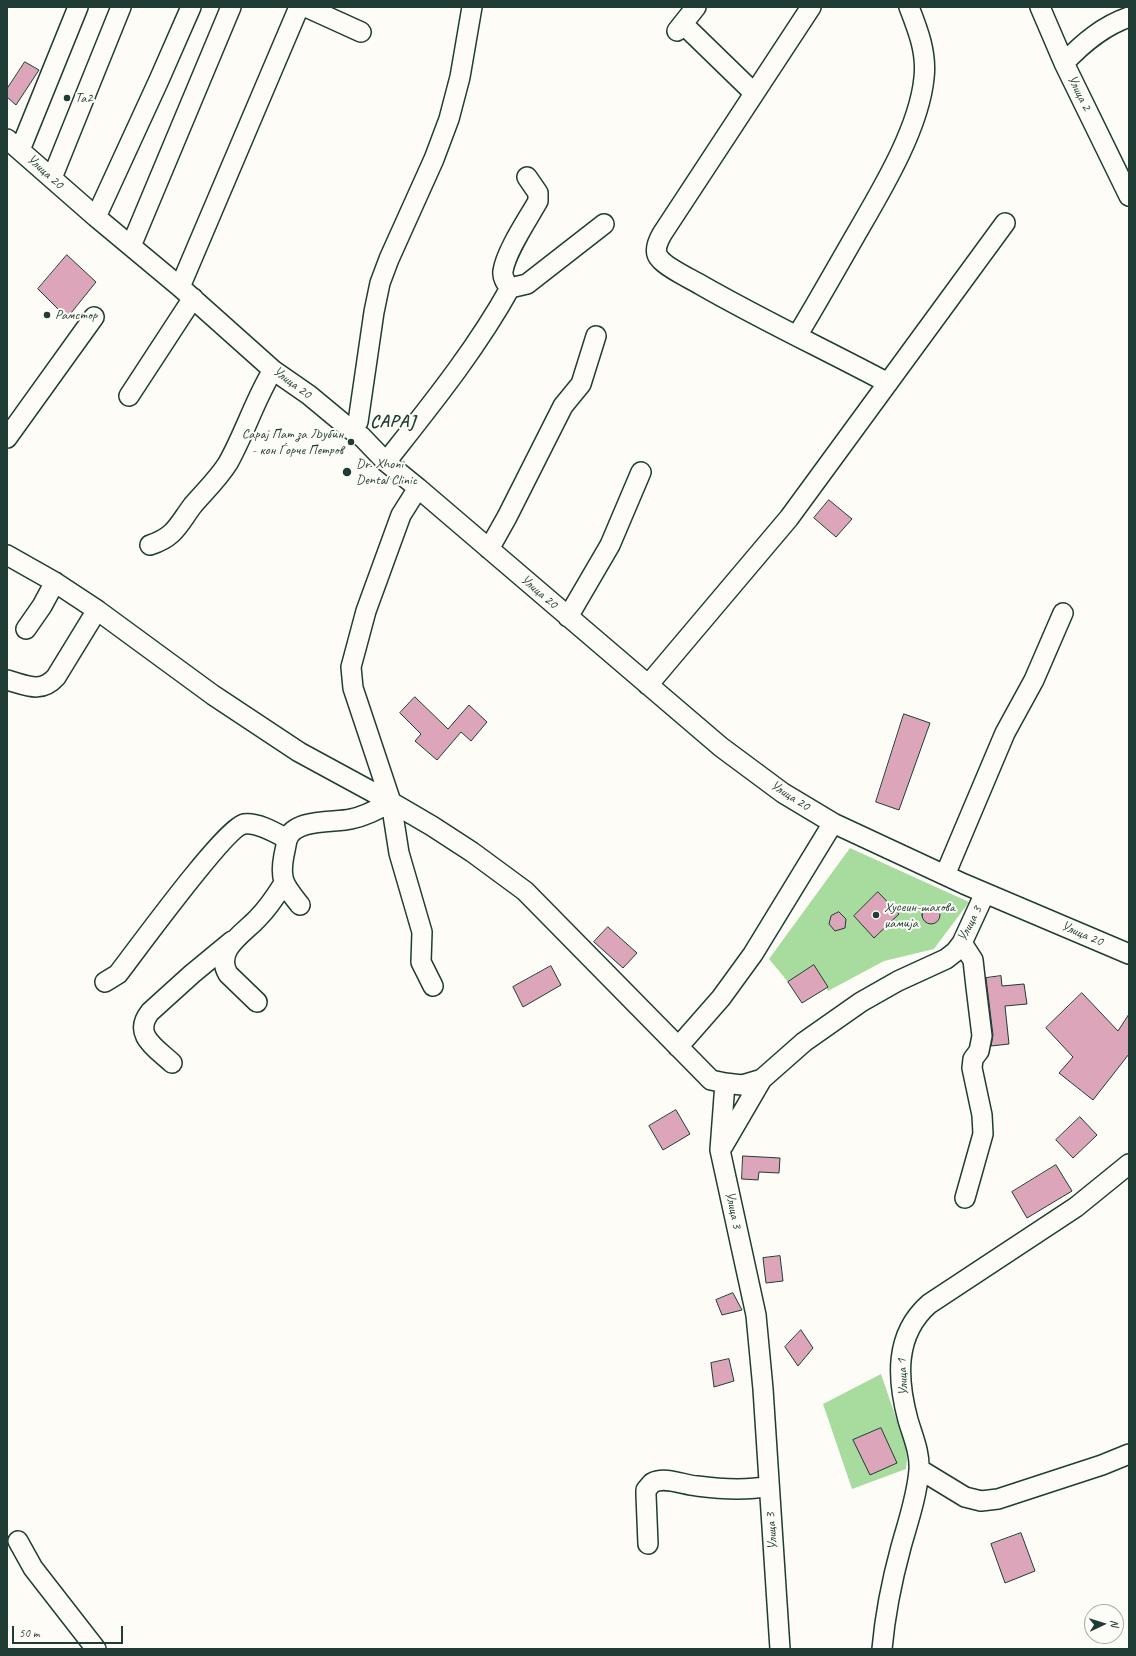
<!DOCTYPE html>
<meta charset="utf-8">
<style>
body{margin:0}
#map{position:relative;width:1136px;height:1656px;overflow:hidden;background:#fdfcf7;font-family:Caveat,sans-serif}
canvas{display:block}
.frame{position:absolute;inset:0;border:8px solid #1f3d34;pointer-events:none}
.north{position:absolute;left:1084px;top:1604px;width:40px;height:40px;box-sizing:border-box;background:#fdfcf7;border:1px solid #a4b0a9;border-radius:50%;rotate:86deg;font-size:11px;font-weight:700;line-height:16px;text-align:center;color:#1f3d34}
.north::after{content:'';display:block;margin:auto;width:14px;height:18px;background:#1f3d34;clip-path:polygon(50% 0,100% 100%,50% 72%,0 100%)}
.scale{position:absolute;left:12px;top:1626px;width:111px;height:18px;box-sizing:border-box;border:2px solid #1f3d34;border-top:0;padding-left:5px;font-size:12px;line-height:14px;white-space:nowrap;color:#1f3d34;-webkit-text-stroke:3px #fdfcf7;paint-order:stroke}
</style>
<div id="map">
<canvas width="1136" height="1656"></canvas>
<div class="frame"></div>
<div class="north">N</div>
<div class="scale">50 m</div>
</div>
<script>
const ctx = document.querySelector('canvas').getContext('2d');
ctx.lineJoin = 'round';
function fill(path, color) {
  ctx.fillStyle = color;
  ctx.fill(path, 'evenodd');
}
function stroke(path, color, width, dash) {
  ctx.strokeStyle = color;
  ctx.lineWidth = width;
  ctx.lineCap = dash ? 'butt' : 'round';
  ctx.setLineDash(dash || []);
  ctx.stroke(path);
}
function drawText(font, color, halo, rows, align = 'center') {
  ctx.font = font + ' Caveat,sans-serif';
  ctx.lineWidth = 4;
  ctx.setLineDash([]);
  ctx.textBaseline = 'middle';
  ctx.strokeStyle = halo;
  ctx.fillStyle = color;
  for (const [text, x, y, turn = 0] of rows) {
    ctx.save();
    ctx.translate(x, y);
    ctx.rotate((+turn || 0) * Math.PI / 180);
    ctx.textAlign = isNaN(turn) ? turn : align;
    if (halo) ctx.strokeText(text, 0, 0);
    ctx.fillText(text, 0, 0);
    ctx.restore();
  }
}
fill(new Path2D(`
 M 850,848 L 969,902 L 934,949 L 884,961 L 828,991 L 814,965 L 789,983 L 769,959 Z
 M 881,1374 L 906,1447 L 907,1459 L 906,1469 L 852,1489 L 823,1404 Z`), '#a8dc9e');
const building = new Path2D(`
 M 25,62 L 39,70 L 16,105 L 7,97 L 7,89 Z
 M 67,255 L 96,282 L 67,318 L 38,289 Z
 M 829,500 L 852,519 L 836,537 L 814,518 Z
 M 415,697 L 448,729 L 469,705 L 487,722 L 471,741 L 461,732 L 437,760 L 415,741 L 421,734 L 400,713 Z
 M 904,714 L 930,723 L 899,810 L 876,802 Z
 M 878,892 L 899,914 L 874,938 L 854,916 Z
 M922 915a9 9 0 1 1 18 0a9 9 0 1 1-18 0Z
 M 839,912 L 846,919 L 845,928 L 835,931 L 829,924 L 831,916 Z
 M 608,927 L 637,953 L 623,968 L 594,942 Z
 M 814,965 L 828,987 L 802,1003 L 788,982 Z
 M 551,966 L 561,985 L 523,1007 L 513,987 Z
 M 1001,976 L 1002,986 L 1024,984 L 1027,1004 L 1005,1006 L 1009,1044 L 991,1046 L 993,1035 L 986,978 Z
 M 1082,993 L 1118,1031 L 1129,1014 L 1129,1054 L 1093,1100 L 1059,1073 L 1073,1057 L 1046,1028 Z
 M 676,1110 L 690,1134 L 663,1150 L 649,1126 Z
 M 1080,1117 L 1097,1135 L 1073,1158 L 1056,1140 Z
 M 743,1156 L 780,1158 L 779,1173 L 759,1172 L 758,1180 L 742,1179 Z
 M 1056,1165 L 1072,1191 L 1027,1218 L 1012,1192 Z
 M 780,1256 L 783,1281 L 766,1283 L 763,1258 Z
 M 733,1293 L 742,1310 L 722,1315 L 716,1300 Z
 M 801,1330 L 813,1348 L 798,1366 L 785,1347 Z
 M 729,1359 L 734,1381 L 714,1387 L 711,1363 Z
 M 881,1428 L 897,1463 L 870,1475 L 853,1440 Z
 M 1021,1533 L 1035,1571 L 1005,1583 L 991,1544 Z`);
fill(building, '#dca5ba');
stroke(building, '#1f3d34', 1);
const minor = new Path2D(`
 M 306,7 L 361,32
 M 811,7 L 662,234 C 658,241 653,252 660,259 C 667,268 691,279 701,285 C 762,320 826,350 888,383
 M 1040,7 L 1064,63
 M 1129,17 C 1103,26 1083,43 1064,63 L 1129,196
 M 683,24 L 754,93
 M 677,31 L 696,7
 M 7,139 L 96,217 L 180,287 L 273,370 L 309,395 L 350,429 L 362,437 L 386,462 L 418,488 L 721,747 L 783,793 L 833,823 L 964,884 L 1129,954
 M 20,150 L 78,7
 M 52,178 L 121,7
 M 96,217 L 159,80 L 191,7
 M 131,246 L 231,7
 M 180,287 L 299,7
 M 510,288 C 506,283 502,278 503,271 C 506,251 528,219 538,201 L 538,193 L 527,177
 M 797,336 C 817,303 836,269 855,236 C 881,191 919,129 924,78 C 927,53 918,30 909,7
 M 129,396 L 193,298
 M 350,429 L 358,422 L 374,312 L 380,283 L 389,259 L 434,159 L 449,119 L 460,77 L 472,7
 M 7,438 L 94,317
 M 386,462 C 430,406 475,351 510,288 L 527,284 L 604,224
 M 418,488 L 401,515 L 366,611 L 351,667 L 353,688 L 391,802 L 399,853 L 422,932 L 421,962 L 433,986
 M 150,545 C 175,537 178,525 193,505 C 205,491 218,479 228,463 C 245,433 255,399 273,370
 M 489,549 L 507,517 L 563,406 L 581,384 L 596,336
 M 7,555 L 53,581 L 97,610 L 213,695 L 299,752 L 391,802 L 432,826 L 472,852 L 525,891 L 711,1080 L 725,1083 L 720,1150 L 756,1315 L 763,1389 L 780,1649
 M 568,617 L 610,545 L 641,472
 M 26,629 L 42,606 L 55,582
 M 7,680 C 26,685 41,694 56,677 L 97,610
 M 648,685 L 789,518 L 1005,223
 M 945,875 L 1005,733 L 1034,680 L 1063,613
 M 300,905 C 285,886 279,881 284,855 C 285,851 286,845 287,840 C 294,818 334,823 351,819 C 366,816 378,809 391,802
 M 962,943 L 973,960 L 976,987 L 982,1036 L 979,1051 L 973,1059 L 972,1068 L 982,1115 L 983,1134 L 965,1198
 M 105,982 L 118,974 C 135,952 225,828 244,824 C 258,822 276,833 287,839
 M 257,1002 L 228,974 C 214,950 244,933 257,919 C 268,908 276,896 284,883
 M 678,1047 L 721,998 L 753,954 L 833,823
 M 172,1063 C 156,1048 132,1035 150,1012 L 192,974 L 232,941
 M 725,1083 L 742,1085 L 762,1079
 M 723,1146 L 762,1079 L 804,1042 L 861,1002 L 898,981 L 946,959 L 955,952 L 962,943 L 985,893
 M 919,1469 L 965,1497 L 981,1501 L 998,1499 L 1102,1465 L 1129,1454
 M 18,1541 L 33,1568 L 96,1649
 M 648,1544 L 646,1495 L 646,1490 L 652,1483 C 665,1476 683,1485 697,1486 C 720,1489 746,1491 768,1486
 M 882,1649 C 885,1615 892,1580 901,1547 C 908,1522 917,1496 919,1470 C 920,1452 913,1437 908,1420 C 897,1379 894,1335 929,1304 L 1076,1207 L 1129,1164`);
stroke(minor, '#1f3d34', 22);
stroke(minor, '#fdfcf7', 19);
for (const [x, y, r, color] of [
 [67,98,4,"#1f3d34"],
 [47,315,4,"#1f3d34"],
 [351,442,4,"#1f3d34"],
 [347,472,5,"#1f3d34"],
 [876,915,4,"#1f3d34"]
]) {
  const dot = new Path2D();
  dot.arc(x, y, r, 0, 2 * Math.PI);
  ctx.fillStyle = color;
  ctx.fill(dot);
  stroke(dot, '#fdfcf7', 1.5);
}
drawText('14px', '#1f3d34', '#fdfcf7', [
 ["Улица 2",1079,93,64],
 ["Улица 20",45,172,42],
 ["Улица 20",292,383,37],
 ["Улица 20",539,592,41],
 ["Улица 20",790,796,33],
 ["Улица 3",970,924,-63],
 ["Улица 20",1082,934,23],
 ["Улица 3",733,1210,78],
 ["Улица 1",903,1377,-93],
 ["Улица 3",772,1531,-94]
]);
drawText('14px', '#1f3d34', '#fdfcf7', [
 ["Ta2",75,98],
 ["Рамстор",55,315],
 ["Сарај Пат за Љубин",343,434,"right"],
 ["- кон Ѓорче Петров",343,450,"right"],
 ["Dr. Xhoni",356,464],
 ["Dental Clinic",356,480],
 ["Хусеин-шахова",884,907],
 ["џамија",884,923]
], 'left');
ctx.letterSpacing = '1px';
drawText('bold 18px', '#1f3d34', '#fdfcf7', [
 ["САРАЈ",393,422]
]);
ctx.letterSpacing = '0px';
</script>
